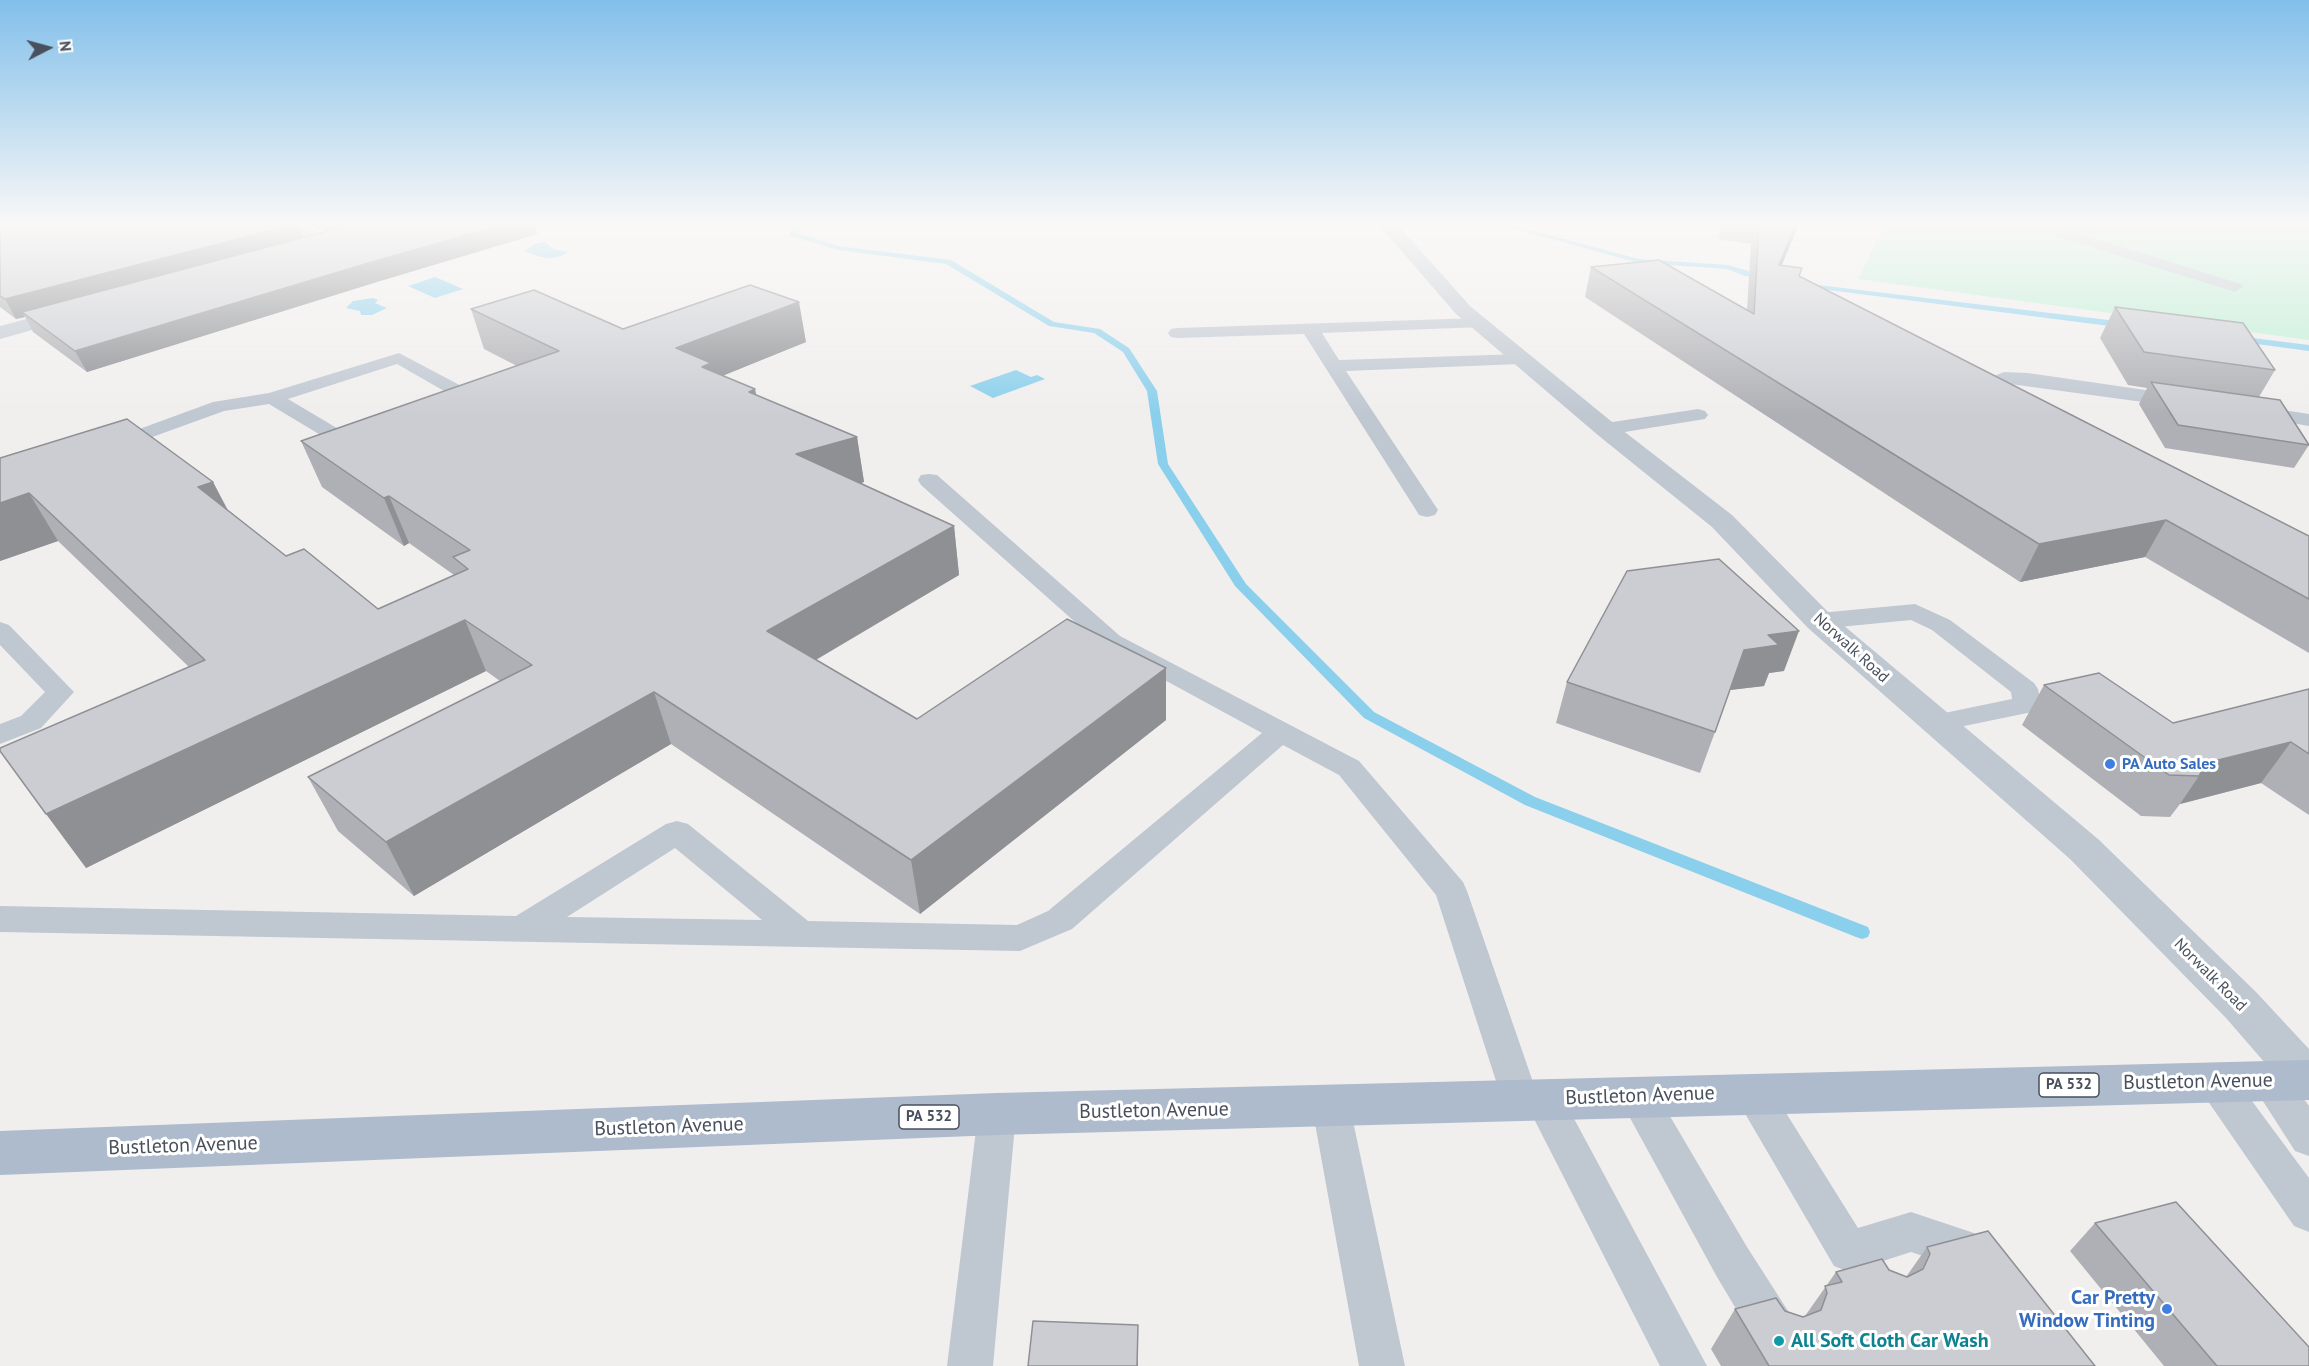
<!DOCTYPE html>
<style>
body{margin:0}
#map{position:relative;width:2309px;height:1366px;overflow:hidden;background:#f1efee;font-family:"PT Sans",sans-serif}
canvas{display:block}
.north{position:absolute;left:18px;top:18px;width:60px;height:60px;-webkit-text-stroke:4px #fff;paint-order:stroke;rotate:84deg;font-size:16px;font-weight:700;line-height:24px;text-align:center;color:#47505c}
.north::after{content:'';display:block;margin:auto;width:21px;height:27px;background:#47505c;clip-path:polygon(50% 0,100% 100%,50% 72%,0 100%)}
</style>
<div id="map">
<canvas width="2309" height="1366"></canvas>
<div class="north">N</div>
</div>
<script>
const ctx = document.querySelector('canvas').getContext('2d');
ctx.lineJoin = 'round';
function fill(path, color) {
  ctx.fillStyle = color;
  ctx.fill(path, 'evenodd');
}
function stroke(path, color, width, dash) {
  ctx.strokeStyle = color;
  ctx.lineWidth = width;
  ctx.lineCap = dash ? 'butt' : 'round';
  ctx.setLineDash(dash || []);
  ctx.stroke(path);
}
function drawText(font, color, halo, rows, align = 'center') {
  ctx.font = font + ' "PT Sans",sans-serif';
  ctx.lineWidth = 6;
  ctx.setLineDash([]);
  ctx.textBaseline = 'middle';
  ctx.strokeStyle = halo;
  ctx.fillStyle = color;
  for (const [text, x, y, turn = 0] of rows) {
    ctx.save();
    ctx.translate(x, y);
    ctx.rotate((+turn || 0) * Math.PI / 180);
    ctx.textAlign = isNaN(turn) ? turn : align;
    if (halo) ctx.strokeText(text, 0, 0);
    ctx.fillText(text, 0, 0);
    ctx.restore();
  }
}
fill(new Path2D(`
 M 1885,224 L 2309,224 L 2309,340 L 1858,279 Z`), '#bdefd4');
fill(new Path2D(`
 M 545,242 L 554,249 L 569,252 C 549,263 543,257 523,251 L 533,246 L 533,244 Z
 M 435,277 L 463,289 L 435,298 L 408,286 Z
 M 373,298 L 378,300 L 375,303 L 387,308 L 372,315 L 361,315 L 360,311 L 346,308 L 353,301 Z
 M 1016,370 L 1031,377 L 1037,375 L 1045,379 L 993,398 L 970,386 Z`), '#8acfec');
fill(new Path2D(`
 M 797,224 L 805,224 L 798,233 L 839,246 L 951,260 L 1054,322 L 1100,329 L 1129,348 L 1157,391 L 1168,464 L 1246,584 L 1374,712 L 1535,797 L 1868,927 L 1870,932 L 1868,937 L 1862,939 L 1856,937 L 1525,805 L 1364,718 L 1235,586 L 1158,464 L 1147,391 L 1123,352 L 1094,333 L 1049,326 L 946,264 L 838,250 L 790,236 L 789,234 Z
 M 1496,224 L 1508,224 L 1639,259 L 1728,265 L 1770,277 L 1766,279 L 1745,276 L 1727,269 L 1639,263 Z
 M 1802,283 L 2125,322 L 2129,325 L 2125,328 L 1805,287 L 1802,287 Z
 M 2237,336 L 2309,345 L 2309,351 L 2234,341 L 2233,339 Z`), '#8acfec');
fill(new Path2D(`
 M 2045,224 L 2059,224 L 2061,228 L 2241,284 L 2243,287 L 2235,292 L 2229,290 L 2049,234 Z
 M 1478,318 L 1484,319 L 1487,323 L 1484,327 L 1322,333 L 1339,360 L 1520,354 L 1526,355 L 1529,359 L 1526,363 L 1520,364 L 1346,371 L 1438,510 L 1435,515 L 1427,517 L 1419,515 L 1416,510 L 1304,334 L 1177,338 L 1171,337 L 1168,333 L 1171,329 L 1177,328 Z
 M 399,353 L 486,399 L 489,403 L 481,409 L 467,409 L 465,403 L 397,364 L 288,399 L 357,440 L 368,441 L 371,445 C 366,453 355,454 347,451 L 269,404 L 224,411 L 111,452 L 104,450 L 101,446 L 104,442 L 213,402 L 269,393 Z
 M 2004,372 L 2028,373 L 2180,395 L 2187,397 L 2190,401 L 2187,405 L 2180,407 L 2010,384 L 2025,391 L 2028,395 L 2025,399 L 2011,399 L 1987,387 L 1985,383 L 1987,379 Z
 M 2257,406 L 2309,414 L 2309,426 L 2250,416 L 2247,412 L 2250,408 Z
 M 1698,409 L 1705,411 L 1708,415 L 1705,419 L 1606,435 L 1599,433 L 1596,429 L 1599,425 L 1606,423 Z
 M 929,474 L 937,475 L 1120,636 L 1359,761 L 1463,882 L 1467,891 L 1534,1085 L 1543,1082 L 1557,1087 L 1707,1366 L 1660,1366 L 1531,1113 L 1520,1117 L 1506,1112 L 1436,895 L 1339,775 L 1283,745 L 1072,929 L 1020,951 L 0,932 L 0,906 L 516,916 L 666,824 L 677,821 L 688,824 L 808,921 L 1017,925 L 1048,911 L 1262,733 L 1102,646 L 921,485 L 918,480 L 921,475 ZM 675,848 L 762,920 L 567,917 Z
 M 1915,604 L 1950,620 L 2034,683 L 2038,689 L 2041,705 L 2037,711 L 1935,732 L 1925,729 L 1921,723 L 1925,717 L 2012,699 L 2011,692 L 1932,630 L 1911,620 L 1819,629 L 1810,626 L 1806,621 L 1810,616 L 1819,613 Z
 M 0,622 L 9,625 L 74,692 L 41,728 L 0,744 L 0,724 L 21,716 L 45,692 L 0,645 Z
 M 2269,1065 L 2282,1069 L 2309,1106 L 2309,1156 L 2295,1151 L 2250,1081 L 2256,1069 Z
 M 2216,1066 L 2229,1070 L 2309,1178 L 2309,1232 L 2294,1226 L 2203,1094 L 2197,1082 L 2203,1070 Z
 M 1752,1076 L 1766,1081 L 1858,1228 L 1911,1212 L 1974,1233 L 1991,1244 L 1997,1259 L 1991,1274 L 1976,1280 L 1947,1264 L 1911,1252 L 1849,1272 L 1834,1266 L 1733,1093 L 1738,1081 Z
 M 1637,1079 L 1651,1084 L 1747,1247 L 1792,1317 L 1798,1333 L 1792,1349 L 1776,1355 L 1760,1349 L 1717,1277 L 1618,1096 L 1623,1084 Z
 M 1331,1090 L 1345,1095 L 1350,1107 L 1405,1366 L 1359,1366 L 1312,1107 L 1317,1095 Z
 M 997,1097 L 1011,1102 L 1016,1114 L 993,1366 L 947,1366 L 978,1114 L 983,1102 Z`), '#bfc7d1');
fill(new Path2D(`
 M 278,224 L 302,224 L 336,239 L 339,243 L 336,247 L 324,247 L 281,228 Z
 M 1378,224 L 1397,224 L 1470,306 L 1617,426 L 1732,515 L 1830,614 L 2098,839 L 2256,992 L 2309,1049 L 2309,1100 L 2292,1094 L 2226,1018 L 2070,859 L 1808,628 L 1712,527 L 1599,436 L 1456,314 Z
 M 72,307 L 79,309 L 82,313 L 79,317 L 0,339 L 0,326 Z`), '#bfc7d1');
fill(new Path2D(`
 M 2309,1060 L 2309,1100 L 997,1135 L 0,1175 L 0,1131 L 997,1093 Z`), '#aebbcd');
fill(new Path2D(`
 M 0,224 L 304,237 L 325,232 L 308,224 L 534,224 L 537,234 L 380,281 L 87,372 L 33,332 L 25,317 L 16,319 L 0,307 Z
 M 1722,224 L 1799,224 L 1782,265 L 1799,276 L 2309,536 L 2309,653 L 2145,557 L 2020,582 L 1585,297 L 1591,267 L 1747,310 L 1751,244 L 1718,239 Z
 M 2115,307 L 2275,370 L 2259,397 L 2309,445 L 2294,468 L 2165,448 L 2139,404 L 2147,388 L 2128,385 L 2100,338 Z
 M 471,309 L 623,329 L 806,342 L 723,375 L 756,395 L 857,437 L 864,482 L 861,483 L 954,526 L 959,575 L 816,660 L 917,719 L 1166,720 L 920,914 L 671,744 L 414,896 L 338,831 L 308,777 L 500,681 L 486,671 L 86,868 L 189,667 L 58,541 L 0,561 L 0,458 L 213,482 L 228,510 L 286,556 L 378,609 L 454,575 L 409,543 L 404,546 L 322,487 L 301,441 L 517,366 L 484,349 Z
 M 1784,671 L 1769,673 L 1764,686 L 1730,690 L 1700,773 L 1556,723 L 1567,682 Z
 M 2044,685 L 2173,723 L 2309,689 L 2309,815 L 2261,783 L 2180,804 L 2170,817 L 2141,816 L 2022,725 Z
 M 2095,1223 L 2309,1366 L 2164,1366 L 2070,1251 Z
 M 1927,1247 L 2095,1366 L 1721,1366 L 1711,1349 L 1735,1309 L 1785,1311 L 1803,1317 L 1805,1316 L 1836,1272 L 1889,1270 L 1906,1277 Z`), '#afb0b5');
fill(new Path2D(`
 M 296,224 L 298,224 L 305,241 L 22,312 L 25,317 L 16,319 L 5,299 Z
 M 327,224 L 370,224 L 331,235 Z
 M 505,224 L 534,224 L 537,234 L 380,281 L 87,372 L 75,351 L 372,262 Z
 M 1796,224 L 1799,224 L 1769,295 L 1779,265 Z
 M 799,302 L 806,342 L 715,379 L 676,348 Z
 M 755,389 L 764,432 L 749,392 Z
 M 857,437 L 864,482 L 805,500 L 796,454 Z
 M 213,482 L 237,529 L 198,487 Z
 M 29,493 L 58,541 L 0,561 L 0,503 Z
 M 389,496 L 409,543 L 404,546 L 384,498 Z
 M 2166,520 L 2145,557 L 2020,582 L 2039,544 Z
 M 954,526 L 959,575 L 778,682 L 767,631 Z
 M 465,620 L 486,671 L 86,868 L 46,814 Z
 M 1799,631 L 1784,671 L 1769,673 L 1764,686 L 1730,690 L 1700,773 L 1744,650 L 1768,635 Z
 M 1166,668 L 1166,720 L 920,914 L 911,860 Z
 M 654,692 L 671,744 L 414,896 L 386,842 Z
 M 2291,742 L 2261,783 L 2180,804 L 2199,776 L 2206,763 Z
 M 1138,1325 L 1138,1366 L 1137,1366 Z`), '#8e9094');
const building = new Path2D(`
 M 0,224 L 296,224 L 5,299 L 0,296 Z
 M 354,224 L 505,224 L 372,262 L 75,351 L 22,312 Z
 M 1759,224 L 1796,224 L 1779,265 L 1802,268 L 1799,276 L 2309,536 L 2309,599 L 2166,520 L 2039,544 L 1591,267 L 1659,260 L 1754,314 Z
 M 750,285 L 799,302 L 676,348 L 711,363 L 702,367 L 755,389 L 749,392 L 857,437 L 796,454 L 954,526 L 767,631 L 917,719 L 1067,619 L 1166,668 L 911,860 L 654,692 L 386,842 L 308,777 L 532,665 L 465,620 L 46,814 L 0,751 L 0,748 L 205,660 L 29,493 L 0,503 L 0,458 L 127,419 L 213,482 L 198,487 L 286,556 L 304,549 L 378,609 L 468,569 L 453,557 L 470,550 L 389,496 L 384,498 L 301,441 L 559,351 L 471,309 L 534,290 L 623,329 Z
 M 2115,307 L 2243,323 L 2275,370 L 2144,352 Z
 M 2151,382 L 2280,400 L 2309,445 L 2178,425 Z
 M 1719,559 L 1799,631 L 1768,635 L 1779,645 L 1744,650 L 1715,732 L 1567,682 L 1627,571 Z
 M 2099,673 L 2173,723 L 2309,689 L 2309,754 L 2291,742 L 2206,763 L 2199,776 L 2169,775 L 2044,685 Z
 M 2176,1202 L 2309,1347 L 2309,1366 L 2217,1366 L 2095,1223 Z
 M 1988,1231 L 2095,1366 L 1769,1366 L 1735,1309 L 1776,1298 L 1785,1311 L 1803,1317 L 1821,1310 L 1827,1293 L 1825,1286 L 1842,1282 L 1836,1272 L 1882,1259 L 1889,1270 L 1907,1277 L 1923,1269 L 1930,1254 L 1927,1247 Z
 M 1033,1321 L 1138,1325 L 1137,1366 L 1028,1366 Z`);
fill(building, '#cbcdd3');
stroke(building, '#8e9094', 1.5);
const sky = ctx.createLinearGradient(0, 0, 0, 415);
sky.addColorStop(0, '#82bfea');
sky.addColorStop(0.54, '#f9f8f7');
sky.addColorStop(1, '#f9f8f700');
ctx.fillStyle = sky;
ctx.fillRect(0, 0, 2309, 415);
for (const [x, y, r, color] of [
 [2110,764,6,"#3f7fe0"],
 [2167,1309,6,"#3f7fe0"],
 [1779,1341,6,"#0f9aa8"]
]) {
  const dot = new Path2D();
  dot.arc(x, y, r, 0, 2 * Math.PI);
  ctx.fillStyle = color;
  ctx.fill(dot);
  stroke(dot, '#fff', 2);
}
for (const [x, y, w] of [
 [2069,1085,60],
 [929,1117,60]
]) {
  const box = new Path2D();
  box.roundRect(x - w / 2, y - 12, w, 24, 4.5);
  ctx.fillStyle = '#fff';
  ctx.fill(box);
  stroke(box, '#47505c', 1.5);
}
drawText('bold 15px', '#47505c', null, [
 ["PA 532",2069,1085],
 ["PA 532",929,1117]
]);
drawText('16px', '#47505c', '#fff', [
 ["Norwalk Road",1851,648,42],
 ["Norwalk Road",2210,975,45]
]);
drawText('bold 16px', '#366cbe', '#fff', [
 ["PA Auto Sales",2122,764]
], 'left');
drawText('20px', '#47505c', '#fff', [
 ["Bustleton Avenue",2198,1082,-1],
 ["Bustleton Avenue",1640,1096,-2],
 ["Bustleton Avenue",1154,1111,-1],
 ["Bustleton Avenue",669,1127,-2],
 ["Bustleton Avenue",183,1146,-2]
]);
drawText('bold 20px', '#366cbe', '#fff', [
 ["Car Pretty",2155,1298],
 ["Window Tinting",2155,1321]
], 'right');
drawText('bold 20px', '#0d838f', '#fff', [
 ["All Soft Cloth Car Wash",1791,1341]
], 'left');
</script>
